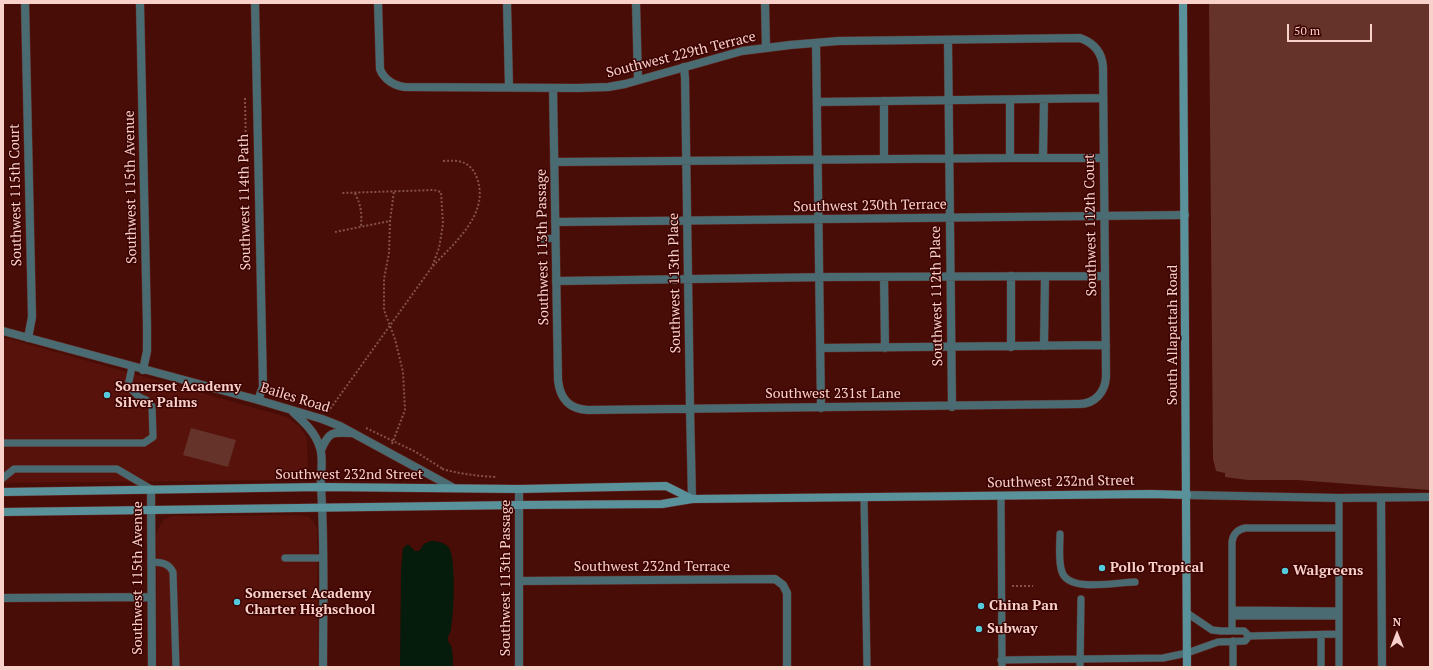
<!DOCTYPE html>
<style>
body{margin:0}
#map{position:relative;width:1433px;height:670px;overflow:hidden;background:#480d07;font-family:"PT Serif",serif}
canvas{display:block}
.frame{position:absolute;inset:0;border:4px solid #f8d1ca;pointer-events:none}
.north{position:absolute;left:1377px;top:614px;width:40px;height:40px;-webkit-text-stroke:3px #3c0200;paint-order:stroke;rotate:0deg;font-size:11px;font-weight:700;line-height:16px;text-align:center;color:#f8d1ca}
.north::after{content:'';display:block;margin:auto;width:14px;height:18px;background:#f8d1ca;clip-path:polygon(50% 0,100% 100%,50% 72%,0 100%)}
.scale{position:absolute;left:1287px;top:24px;width:85px;height:18px;box-sizing:border-box;border:2px solid #f8d1ca;border-top:0;padding-left:5px;font-size:12px;line-height:14px;white-space:nowrap;color:#f8d1ca;-webkit-text-stroke:3px #3c0200;paint-order:stroke}
</style>
<div id="map">
<canvas width="1433" height="670"></canvas>
<div class="frame"></div>
<div class="north">N</div>
<div class="scale">50 m</div>
</div>
<script>
const ctx = document.querySelector('canvas').getContext('2d');
ctx.lineJoin = 'round';
function fill(path, color) {
  ctx.fillStyle = color;
  ctx.fill(path, 'evenodd');
}
function stroke(path, color, width, dash) {
  ctx.strokeStyle = color;
  ctx.lineWidth = width;
  ctx.lineCap = dash ? 'butt' : 'round';
  ctx.setLineDash(dash || []);
  ctx.stroke(path);
}
function drawText(font, color, halo, rows, align = 'center') {
  ctx.font = font + ' "PT Serif",serif';
  ctx.lineWidth = 3;
  ctx.setLineDash([]);
  ctx.textBaseline = 'middle';
  ctx.strokeStyle = halo;
  ctx.fillStyle = color;
  for (const [text, x, y, turn = 0] of rows) {
    ctx.save();
    ctx.translate(x, y);
    ctx.rotate((+turn || 0) * Math.PI / 180);
    ctx.textAlign = isNaN(turn) ? turn : align;
    if (halo) ctx.strokeText(text, 0, 0);
    ctx.fillText(text, 0, 0);
    ctx.restore();
  }
}
fill(new Path2D(`
 M 3,337 L 287,417 L 299,426 L 306,436 L 307,442 L 308,471 L 304,477 L 301,479 L 291,480 L 3,483 Z
 M 300,515 L 308,517 L 313,521 L 317,528 L 318,667 L 157,667 L 156,534 L 160,525 L 164,520 L 171,516 Z`), '#56120b');
fill(new Path2D(`
 M 1209,3 L 1430,3 L 1430,490 L 1297,480 L 1248,480 L 1225,477 L 1225,473 L 1216,471 L 1213,459 Z
 M 191,428 L 236,440 L 228,467 L 183,455 Z`), '#66332a');
fill(new Path2D(`
 M 430,541 C 437,541 445,542 449,548 C 456,558 454,615 451,628 C 451,632 449,634 448,637 C 447,640 449,643 451,646 C 453,651 453,661 453,667 L 400,667 L 401,569 L 403,548 L 408,544 L 415,551 L 419,551 L 424,544 Z`), '#051b0b');
const lane = new Path2D(`
 M 543,239 L 555,238
 M 3,443 L 144,443 L 153,437 L 152,406 L 146,400 L 139,397 L 128,386 L 132,367
 M 3,478 L 14,469 L 117,469 L 151,489
 M 1001,496 L 1002,667
 M 864,497 L 867,667
 M 1339,498 L 1339,667
 M 1060,534 C 1060,546 1058,561 1062,572 C 1069,593 1118,582 1135,582
 M 285,558 L 323,558
 M 151,562 C 161,563 168,562 173,572 L 176,667
 M 1232,610 L 1339,611
 M 1187,613 L 1212,630 L 1221,631 L 1244,631 L 1249,636 L 1339,634
 M 1232,616 L 1339,616
 M 1232,631 L 1232,542 C 1233,534 1237,530 1245,528 L 1339,528
 M 1001,660 L 1163,658 L 1187,653 L 1218,642 L 1245,641 L 1249,636
 M 1080,667 L 1081,599
 M 1233,667 L 1233,641
 M 1321,667 L 1321,635`);
const street = new Path2D(`
 M 25,3 L 32,317 L 28,338
 M 140,3 L 147,325 L 147,351 L 143,370
 M 255,3 L 263,387 L 258,400
 M 378,3 L 380,69 C 384,80 395,86 405,87 L 578,88 L 608,87 L 625,84 L 742,51 L 790,45 L 838,41 L 1080,38 C 1094,43 1102,52 1103,67 L 1106,377 C 1105,392 1095,404 1079,404 L 588,410 C 569,409 560,399 558,380 L 553,88
 M 507,3 L 509,87
 M 636,3 L 638,80
 M 765,3 L 766,48
 M 948,40 L 952,407
 M 816,43 L 821,408
 M 684,67 L 685,78 L 690,408 L 692,499
 M 817,102 L 1103,98
 M 1010,158 L 1010,100
 M 1043,158 L 1044,99
 M 884,159 L 884,101
 M 554,162 L 1010,158 L 1103,158
 M 555,222 L 1185,215
 M 1011,276 L 1011,347
 M 884,277 L 885,348
 M 556,281 L 831,277 L 1105,276
 M 3,331 L 258,400 L 322,419 L 340,426 L 452,487
 M 1044,346 L 1045,276
 M 820,348 L 1106,345
 M 293,412 C 304,422 316,433 320,448 C 324,460 320,475 321,487 C 325,547 323,607 323,667
 M 321,450 C 329,431 333,432 351,433
 M 151,489 L 152,667
 M 519,489 L 519,667
 M 1187,495 L 1339,498 L 1430,497
 M 1381,498 L 1382,667
 M 519,581 L 775,579 L 783,585 L 787,593 L 787,667
 M 3,598 L 151,597`);
const secondary = new Path2D(`
 M 1183,3 L 1187,667
 M 3,492 L 321,487 L 519,489 L 666,486 L 692,499
 M 3,512 L 518,505 L 662,504 L 692,499 L 1151,494 L 1187,495`);
stroke(lane, '#642c26', 8);
stroke(street, '#642c26', 9);
stroke(secondary, '#642c26', 9);
stroke(new Path2D(`
 M 245,98 L 246,151
 M 355,193 C 361,206 362,212 361,227
 M 335,232 L 390,221
 M 433,266 C 454,243 490,214 477,178 C 470,160 458,160 442,161
 M 328,412 L 432,267 L 439,248 L 443,224 L 441,192 L 434,190 L 342,193
 M 366,428 L 416,452 L 443,469
 M 392,444 L 405,410 L 403,372 L 395,339 L 384,310 L 384,279 L 389,253 L 390,221 L 394,191
 M 442,469 C 461,474 477,476 496,477
 M 1012,586 L 1033,586`), '#85514b', 2, [2, 2]);
stroke(lane, '#496b71', 7);
stroke(street, '#496b71', 8);
stroke(secondary, '#5a929c', 8);
for (const [x, y, r, color] of [
 [107,395,4,"#54cade"],
 [1102,568,4,"#54cade"],
 [1285,571,4,"#54cade"],
 [237,602,4,"#54cade"],
 [981,606,4,"#54cade"],
 [979,629,4,"#54cade"]
]) {
  const dot = new Path2D();
  dot.arc(x, y, r, 0, 2 * Math.PI);
  ctx.fillStyle = color;
  ctx.fill(dot);
  stroke(dot, '#3c0200', 1.5);
}
drawText('14px', '#f8d1ca', '#3c0200', [
 ["Southwest 229th Terrace",681,55,-14],
 ["Southwest 115th Avenue",131,187,-91],
 ["Southwest 115th Court",16,195,-91],
 ["Southwest 114th Path",245,202,-91],
 ["Southwest 230th Terrace",870,206,-1],
 ["Southwest 112th Court",1091,225,-91],
 ["Southwest 113th Passage",543,247,-91],
 ["Southwest 113th Place",675,283,-91],
 ["Southwest 112th Place",937,296,-91],
 ["South Allapattah Road",1173,335,-90],
 ["Southwest 231st Lane",833,394],
 ["Bailes Road",295,398,17],
 ["Southwest 232nd Street",349,475],
 ["Southwest 232nd Street",1061,482,-1],
 ["Southwest 232nd Terrace",652,567],
 ["Southwest 115th Avenue",138,578,-90],
 ["Southwest 113th Passage",506,578,-90]
]);
drawText('bold 14px', '#f8d1ca', '#3c0200', [
 ["Somerset Academy",115,387],
 ["Silver Palms",115,403],
 ["Pollo Tropical",1110,568],
 ["Walgreens",1293,571],
 ["Somerset Academy",245,594],
 ["Charter Highschool",245,610],
 ["China Pan",989,606],
 ["Subway",987,629]
], 'left');
</script>
